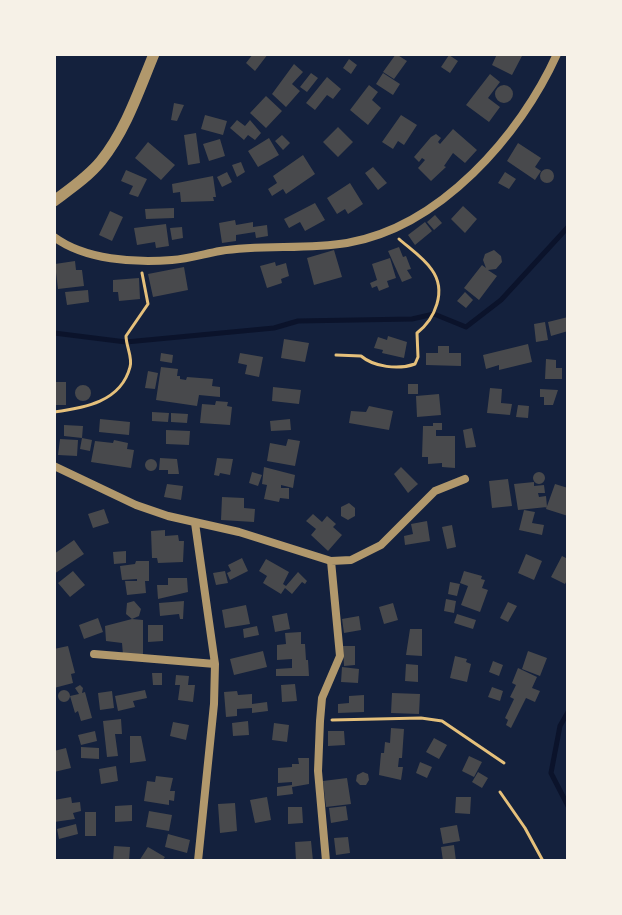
<!DOCTYPE html>
<style>
body{margin:0}
#map{position:relative;width:622px;height:915px;overflow:hidden;background:#14213d;font-family:"Noto Serif",serif}
canvas{display:block}
.frame{position:absolute;inset:0;border:56px solid #f6f1e7;pointer-events:none}
</style>
<div id="map">
<canvas width="622" height="915"></canvas>
<div class="frame"></div>
</div>
<script>
const ctx = document.querySelector('canvas').getContext('2d');
ctx.lineJoin = 'round';
function stroke(path, color, width, dash) {
  ctx.strokeStyle = color;
  ctx.lineWidth = width;
  ctx.lineCap = dash ? 'butt' : 'round';
  ctx.setLineDash(dash || []);
  ctx.stroke(path);
}
function fill(path, color) {
  ctx.fillStyle = color;
  ctx.fill(path, 'evenodd');
}
stroke(new Path2D(`
 M 54,333 L 126,342 L 274,328 L 298,321 L 412,319 L 434,314 L 466,327 L 501,300 L 568,227
 M 568,712 L 560,726 L 551,773 L 568,806`), '#0b132b', 5);
fill(new Path2D(`
 M 253,54 L 268,54 L 255,71 L 246,63 Z
 M 396,54 L 407,61 L 394,79 L 383,72 Z
 M 497,54 L 523,54 L 512,75 L 492,65 Z
 M 449,55 L 458,61 L 450,73 L 441,67 Z
 M 349,59 L 357,65 L 351,74 L 343,68 Z
 M 294,64 L 303,72 L 292,84 L 300,91 L 286,107 L 272,94 Z
 M 311,73 L 318,78 L 307,92 L 300,87 Z
 M 383,73 L 400,84 L 393,95 L 376,84 Z
 M 490,74 L 500,82 L 488,98 L 500,107 L 489,122 L 466,105 Z
 M 327,77 L 341,89 L 333,99 L 327,95 L 315,110 L 306,103 Z
 M 369,85 L 378,92 L 372,100 L 381,108 L 368,125 L 350,110 Z
 M495 94a9 9 0 1 1 18 0a9 9 0 1 1-18 0Z
 M 266,96 L 282,111 L 266,128 L 250,113 Z
 M 174,103 L 184,105 L 177,121 L 171,120 Z
 M 205,115 L 227,121 L 223,135 L 201,129 Z
 M 401,115 L 417,125 L 404,145 L 398,141 L 393,149 L 382,142 Z
 M 237,120 L 245,126 L 250,120 L 261,133 L 255,140 L 248,135 L 244,140 L 230,128 Z
 M 338,127 L 353,142 L 338,157 L 323,142 Z
 M 453,129 L 477,150 L 465,163 L 453,153 L 444,166 L 446,167 L 431,181 L 418,168 L 425,160 L 422,158 L 419,162 L 414,157 L 431,137 L 436,134 L 441,138 L 438,142 L 440,144 Z
 M 196,133 L 200,163 L 188,165 L 184,135 Z
 M 282,135 L 290,143 L 283,150 L 275,141 Z
 M 269,138 L 279,155 L 258,167 L 248,151 Z
 M 220,139 L 225,156 L 209,161 L 203,144 Z
 M 148,142 L 175,165 L 161,180 L 135,158 Z
 M 518,143 L 541,158 L 535,167 L 541,171 L 535,180 L 507,161 Z
 M 303,155 L 315,174 L 286,194 L 283,189 L 272,196 L 268,189 L 277,183 L 273,176 Z
 M 241,162 L 245,172 L 237,177 L 232,165 Z
 M 373,167 L 387,183 L 378,190 L 365,173 Z
 M540 176a7 7 0 1 1 14 0a7 7 0 1 1-14 0Z
 M 126,170 L 147,179 L 138,197 L 129,194 L 133,186 L 121,181 Z
 M 227,172 L 232,182 L 222,187 L 217,177 Z
 M 505,172 L 516,179 L 509,189 L 498,183 Z
 M 213,176 L 216,197 L 213,197 L 214,201 L 181,202 L 180,192 L 173,193 L 172,184 Z
 M 350,183 L 363,204 L 348,214 L 345,209 L 337,214 L 327,198 Z
 M 315,203 L 325,220 L 305,231 L 300,222 L 289,228 L 284,219 Z
 M 463,206 L 477,219 L 465,233 L 451,219 Z
 M 174,208 L 174,218 L 146,219 L 145,209 Z
 M 110,211 L 123,217 L 112,241 L 99,235 Z
 M 435,215 L 442,223 L 434,230 L 427,222 Z
 M 235,220 L 236,225 L 253,222 L 253,227 L 267,225 L 268,236 L 256,238 L 255,232 L 236,235 L 236,241 L 222,243 L 219,223 Z
 M 425,222 L 432,231 L 415,245 L 408,235 Z
 M 166,224 L 169,246 L 156,248 L 155,242 L 137,245 L 134,228 Z
 M 182,227 L 183,238 L 172,240 L 170,228 Z
 M 399,247 L 403,257 L 406,256 L 411,269 L 407,270 L 412,278 L 402,282 L 388,251 Z
 M 334,250 L 342,277 L 314,285 L 307,258 Z
 M 494,250 L 501,256 L 502,262 L 496,269 L 488,270 L 497,276 L 479,300 L 464,288 L 482,265 L 486,268 L 483,260 L 485,254 Z
 M 390,258 L 396,278 L 387,281 L 389,287 L 379,291 L 377,286 L 372,288 L 370,283 L 377,280 L 372,264 Z
 M 75,261 L 76,270 L 82,270 L 84,286 L 58,289 L 55,264 Z
 M 275,262 L 276,266 L 286,263 L 289,276 L 281,279 L 282,283 L 267,288 L 260,266 Z
 M 184,267 L 188,290 L 153,297 L 148,274 Z
 M 139,278 L 140,299 L 119,301 L 118,292 L 113,292 L 113,280 Z
 M 88,290 L 89,302 L 67,305 L 65,292 Z
 M 465,292 L 473,300 L 466,308 L 457,301 Z
 M 568,317 L 568,331 L 551,336 L 548,322 Z
 M 545,322 L 548,340 L 536,342 L 534,324 Z
 M 388,336 L 407,342 L 404,358 L 382,353 L 383,350 L 374,348 L 378,337 L 387,340 Z
 M 284,339 L 309,343 L 305,362 L 281,358 Z
 M 528,344 L 532,362 L 499,370 L 499,365 L 486,369 L 483,355 Z
 M 438,346 L 449,346 L 449,353 L 461,353 L 461,366 L 426,365 L 426,353 L 438,353 Z
 M 161,353 L 173,355 L 172,363 L 160,361 Z
 M 240,353 L 263,357 L 259,377 L 245,374 L 247,365 L 238,363 Z
 M 546,359 L 556,360 L 556,368 L 562,368 L 562,379 L 545,379 Z
 M 161,367 L 178,369 L 177,376 L 180,376 L 180,379 L 186,380 L 187,377 L 213,379 L 212,386 L 220,387 L 220,397 L 199,395 L 197,406 L 156,400 Z
 M 148,371 L 158,373 L 155,389 L 145,388 Z
 M 54,382 L 66,382 L 66,405 L 54,405 Z
 M 408,384 L 418,384 L 418,394 L 408,394 Z
 M75 393a8 8 0 1 1 16 0a8 8 0 1 1-16 0Z
 M 273,387 L 301,390 L 299,404 L 272,401 Z
 M 490,388 L 502,389 L 501,403 L 512,404 L 510,415 L 487,413 Z
 M 540,389 L 558,390 L 553,405 L 544,405 L 544,397 L 540,397 Z
 M 439,394 L 441,415 L 417,417 L 416,396 Z
 M 216,401 L 228,402 L 227,406 L 232,407 L 230,425 L 200,423 L 202,404 L 215,405 Z
 M 518,405 L 529,406 L 528,418 L 516,417 Z
 M 369,406 L 393,411 L 389,430 L 349,423 L 351,411 L 366,412 Z
 M 152,412 L 169,413 L 168,422 L 152,421 Z
 M 171,413 L 188,414 L 187,423 L 171,422 Z
 M 100,419 L 130,422 L 129,435 L 99,432 Z
 M 290,419 L 291,430 L 271,431 L 270,421 Z
 M 433,423 L 442,423 L 442,430 L 436,430 L 436,436 L 455,436 L 455,468 L 442,467 L 442,463 L 428,464 L 428,457 L 422,457 L 423,426 L 433,426 Z
 M 64,425 L 83,426 L 82,438 L 64,436 Z
 M 472,428 L 476,447 L 466,448 L 463,430 Z
 M 166,430 L 190,431 L 189,445 L 166,444 Z
 M 82,438 L 92,440 L 90,451 L 80,449 Z
 M 60,439 L 78,440 L 77,456 L 58,455 Z
 M 288,439 L 300,441 L 295,466 L 267,461 L 270,443 L 286,446 Z
 M 114,440 L 128,443 L 127,449 L 134,450 L 131,468 L 91,462 L 95,441 L 113,443 Z
 M 160,458 L 177,459 L 179,474 L 168,474 L 168,470 L 159,470 Z
 M 217,458 L 233,459 L 230,475 L 220,473 L 219,476 L 214,475 Z
 M145 465a6 6 0 1 1 12 0a6 6 0 1 1-12 0Z
 M 264,467 L 295,475 L 293,488 L 281,485 L 281,488 L 289,488 L 289,499 L 280,498 L 279,502 L 264,499 L 267,485 L 262,484 Z
 M 401,467 L 418,484 L 408,493 L 394,474 Z
 M 252,472 L 262,475 L 258,486 L 249,483 Z
 M533 478a6 6 0 1 1 12 0a6 6 0 1 1-12 0Z
 M 508,479 L 512,506 L 492,508 L 489,481 Z
 M 534,482 L 534,486 L 544,485 L 545,493 L 538,493 L 539,497 L 546,496 L 547,507 L 518,510 L 514,484 Z
 M 167,484 L 183,486 L 181,500 L 164,497 Z
 M 555,484 L 568,488 L 568,516 L 546,509 Z
 M 222,497 L 244,498 L 244,508 L 255,509 L 254,522 L 221,520 Z
 M 349,503 L 355,508 L 355,516 L 348,520 L 341,516 L 341,507 Z
 M 104,509 L 109,523 L 93,528 L 88,514 Z
 M 524,510 L 535,512 L 532,523 L 544,525 L 542,535 L 519,530 Z
 M 313,514 L 322,522 L 327,516 L 336,524 L 333,527 L 342,535 L 328,551 L 311,535 L 316,529 L 306,521 Z
 M 427,521 L 430,541 L 405,545 L 404,536 L 413,534 L 411,524 Z
 M 452,525 L 456,547 L 447,549 L 442,527 Z
 M 165,530 L 165,536 L 178,535 L 179,541 L 184,541 L 183,562 L 158,563 L 157,558 L 152,558 L 151,531 Z
 M 74,540 L 84,554 L 54,574 L 54,554 Z
 M 126,551 L 126,563 L 114,564 L 113,552 Z
 M 526,554 L 542,561 L 534,580 L 518,573 Z
 M 562,556 L 568,559 L 568,578 L 565,584 L 551,577 Z
 M 242,558 L 248,571 L 230,580 L 227,573 L 231,571 L 228,565 Z
 M 266,559 L 289,572 L 283,584 L 286,586 L 298,572 L 307,581 L 305,584 L 302,582 L 292,594 L 285,588 L 281,594 L 263,583 L 267,576 L 259,571 Z
 M 136,561 L 149,561 L 149,581 L 145,581 L 146,593 L 127,595 L 125,581 L 137,581 L 137,579 L 122,580 L 120,566 L 135,564 Z
 M 73,571 L 85,585 L 70,597 L 58,583 Z
 M 225,571 L 228,583 L 216,585 L 213,573 Z
 M 464,571 L 482,576 L 481,579 L 485,580 L 482,588 L 488,590 L 480,612 L 461,605 L 468,586 L 460,583 Z
 M 168,578 L 187,578 L 188,592 L 158,599 L 157,585 L 168,585 Z
 M 450,582 L 460,584 L 457,596 L 448,594 Z
 M 446,599 L 456,601 L 454,613 L 444,611 Z
 M 134,601 L 141,609 L 139,616 L 132,619 L 143,620 L 143,656 L 123,655 L 122,643 L 106,641 L 105,626 L 132,619 L 126,614 L 127,603 Z
 M 184,601 L 183,619 L 180,619 L 179,614 L 160,616 L 159,603 Z
 M 508,602 L 517,606 L 508,622 L 500,618 Z
 M 393,603 L 398,620 L 384,624 L 379,607 Z
 M 246,605 L 250,624 L 225,628 L 222,610 Z
 M 287,613 L 290,629 L 275,632 L 272,616 Z
 M 457,614 L 476,620 L 473,629 L 454,623 Z
 M 359,616 L 361,630 L 344,633 L 342,619 Z
 M 98,618 L 103,632 L 84,639 L 79,625 Z
 M 148,625 L 163,625 L 163,641 L 148,642 Z
 M 257,626 L 259,635 L 244,638 L 243,629 Z
 M 410,629 L 422,629 L 422,656 L 406,655 Z
 M 301,632 L 301,644 L 305,644 L 306,660 L 308,660 L 309,676 L 276,676 L 276,669 L 292,668 L 292,659 L 277,660 L 277,645 L 286,644 L 285,633 Z
 M 68,646 L 75,673 L 71,674 L 73,683 L 54,688 L 54,649 Z
 M 343,646 L 355,646 L 355,665 L 344,666 Z
 M 263,651 L 267,667 L 234,675 L 230,659 Z
 M 528,651 L 547,658 L 540,676 L 522,669 Z
 M 455,656 L 467,659 L 466,662 L 471,664 L 467,682 L 450,678 Z
 M 493,661 L 503,665 L 499,676 L 489,672 Z
 M 406,664 L 418,665 L 418,682 L 405,681 Z
 M 342,667 L 359,669 L 358,683 L 341,682 Z
 M 518,668 L 537,677 L 532,688 L 540,691 L 535,702 L 526,698 L 511,728 L 506,725 L 508,720 L 505,718 L 514,699 L 510,697 L 516,685 L 512,683 Z
 M 152,673 L 162,673 L 162,685 L 153,685 Z
 M 176,675 L 189,676 L 188,685 L 195,685 L 193,702 L 178,700 L 180,685 L 175,685 Z
 M 295,684 L 297,701 L 282,702 L 281,685 Z
 M 80,685 L 83,688 L 82,693 L 85,692 L 92,718 L 81,721 L 78,711 L 75,713 L 70,696 L 79,694 L 75,688 Z
 M 492,687 L 503,691 L 500,701 L 488,697 Z
 M 145,690 L 147,698 L 133,701 L 135,707 L 118,711 L 115,696 Z
 M58 696a6 6 0 1 1 12 0a6 6 0 1 1-12 0Z
 M 112,691 L 114,708 L 100,710 L 98,693 Z
 M 237,691 L 238,695 L 252,694 L 252,704 L 267,702 L 268,711 L 252,713 L 252,708 L 237,709 L 237,716 L 226,717 L 224,692 Z
 M 392,693 L 420,694 L 419,714 L 391,713 Z
 M 364,695 L 364,712 L 338,713 L 338,704 L 349,703 L 349,696 Z
 M 121,719 L 122,734 L 115,734 L 118,756 L 107,757 L 103,721 Z
 M 248,721 L 249,735 L 233,736 L 232,723 Z
 M 173,722 L 189,725 L 186,740 L 170,736 Z
 M 274,723 L 289,725 L 287,742 L 272,740 Z
 M 391,728 L 404,729 L 402,758 L 399,758 L 398,767 L 403,767 L 401,780 L 379,775 L 381,753 L 384,753 L 385,742 L 390,743 Z
 M 95,731 L 97,741 L 81,745 L 78,735 Z
 M 328,731 L 344,731 L 345,745 L 328,746 Z
 M 130,736 L 141,736 L 146,761 L 130,763 Z
 M 434,738 L 447,745 L 439,759 L 426,752 Z
 M 81,747 L 99,748 L 99,759 L 81,758 Z
 M 66,748 L 71,768 L 54,772 L 54,751 Z
 M 469,756 L 482,762 L 474,777 L 462,771 Z
 M 298,758 L 309,758 L 309,784 L 292,787 L 293,794 L 277,796 L 277,787 L 292,785 L 292,782 L 278,783 L 278,768 L 292,767 L 292,764 L 299,764 Z
 M 420,762 L 432,767 L 427,778 L 416,773 Z
 M 116,766 L 118,781 L 101,784 L 99,769 Z
 M 363,772 L 368,774 L 369,780 L 366,785 L 360,785 L 356,781 L 357,775 Z
 M 478,772 L 488,778 L 482,788 L 472,782 Z
 M 156,776 L 173,778 L 170,791 L 175,791 L 174,801 L 169,800 L 169,805 L 144,801 L 147,781 L 155,782 Z
 M 347,778 L 351,804 L 326,807 L 323,781 Z
 M 71,797 L 72,803 L 80,802 L 81,811 L 73,813 L 75,819 L 54,822 L 54,800 Z
 M 267,797 L 271,820 L 255,823 L 250,800 Z
 M 456,797 L 471,797 L 470,814 L 455,813 Z
 M 235,803 L 237,831 L 220,833 L 218,804 Z
 M 132,805 L 132,821 L 115,822 L 115,806 Z
 M 346,806 L 348,820 L 331,823 L 329,808 Z
 M 288,807 L 302,807 L 303,823 L 288,824 Z
 M 149,811 L 172,815 L 169,831 L 146,827 Z
 M 85,812 L 96,812 L 96,836 L 85,836 Z
 M 76,824 L 78,834 L 59,839 L 57,829 Z
 M 457,825 L 460,841 L 443,844 L 440,828 Z
 M 168,834 L 190,840 L 187,853 L 165,847 Z
 M 348,837 L 350,853 L 336,855 L 334,838 Z
 M 311,841 L 313,861 L 296,861 L 295,842 Z
 M 454,845 L 456,861 L 443,861 L 441,847 Z
 M 114,846 L 130,847 L 129,861 L 113,861 Z
 M 148,847 L 165,857 L 162,861 L 139,861 Z`), '#48494c');
stroke(new Path2D(`
 M 336,355 L 361,356 C 374,367 398,370 415,364 L 418,357 L 417,333 C 435,319 447,291 432,270 C 424,258 409,248 399,239
 M 54,412 C 84,408 121,402 130,367 C 133,358 126,346 126,336 L 148,304 L 142,273
 M 332,720 L 421,718 L 442,721 L 504,763
 M 500,792 L 525,828 L 543,861`), '#e5c07b', 3);
stroke(new Path2D(`
 M 54,237 C 85,260 135,263 172,260 C 188,259 204,254 220,251 C 262,244 305,250 347,243 C 440,227 520,136 557,54
 M 54,466 L 136,505 L 168,516 L 239,532 L 331,561 L 351,560 L 381,545 L 435,491 L 465,479
 M 195,523 L 215,664 L 214,704 L 198,861
 M 94,654 L 215,664
 M 326,861 L 318,771 L 320,721 L 322,698 L 340,656 L 331,561`), '#b1986c', 8);
stroke(new Path2D(`
 M 54,201 C 70,189 88,177 101,161 C 126,130 139,90 154,54`), '#b1986c', 11);
</script>
